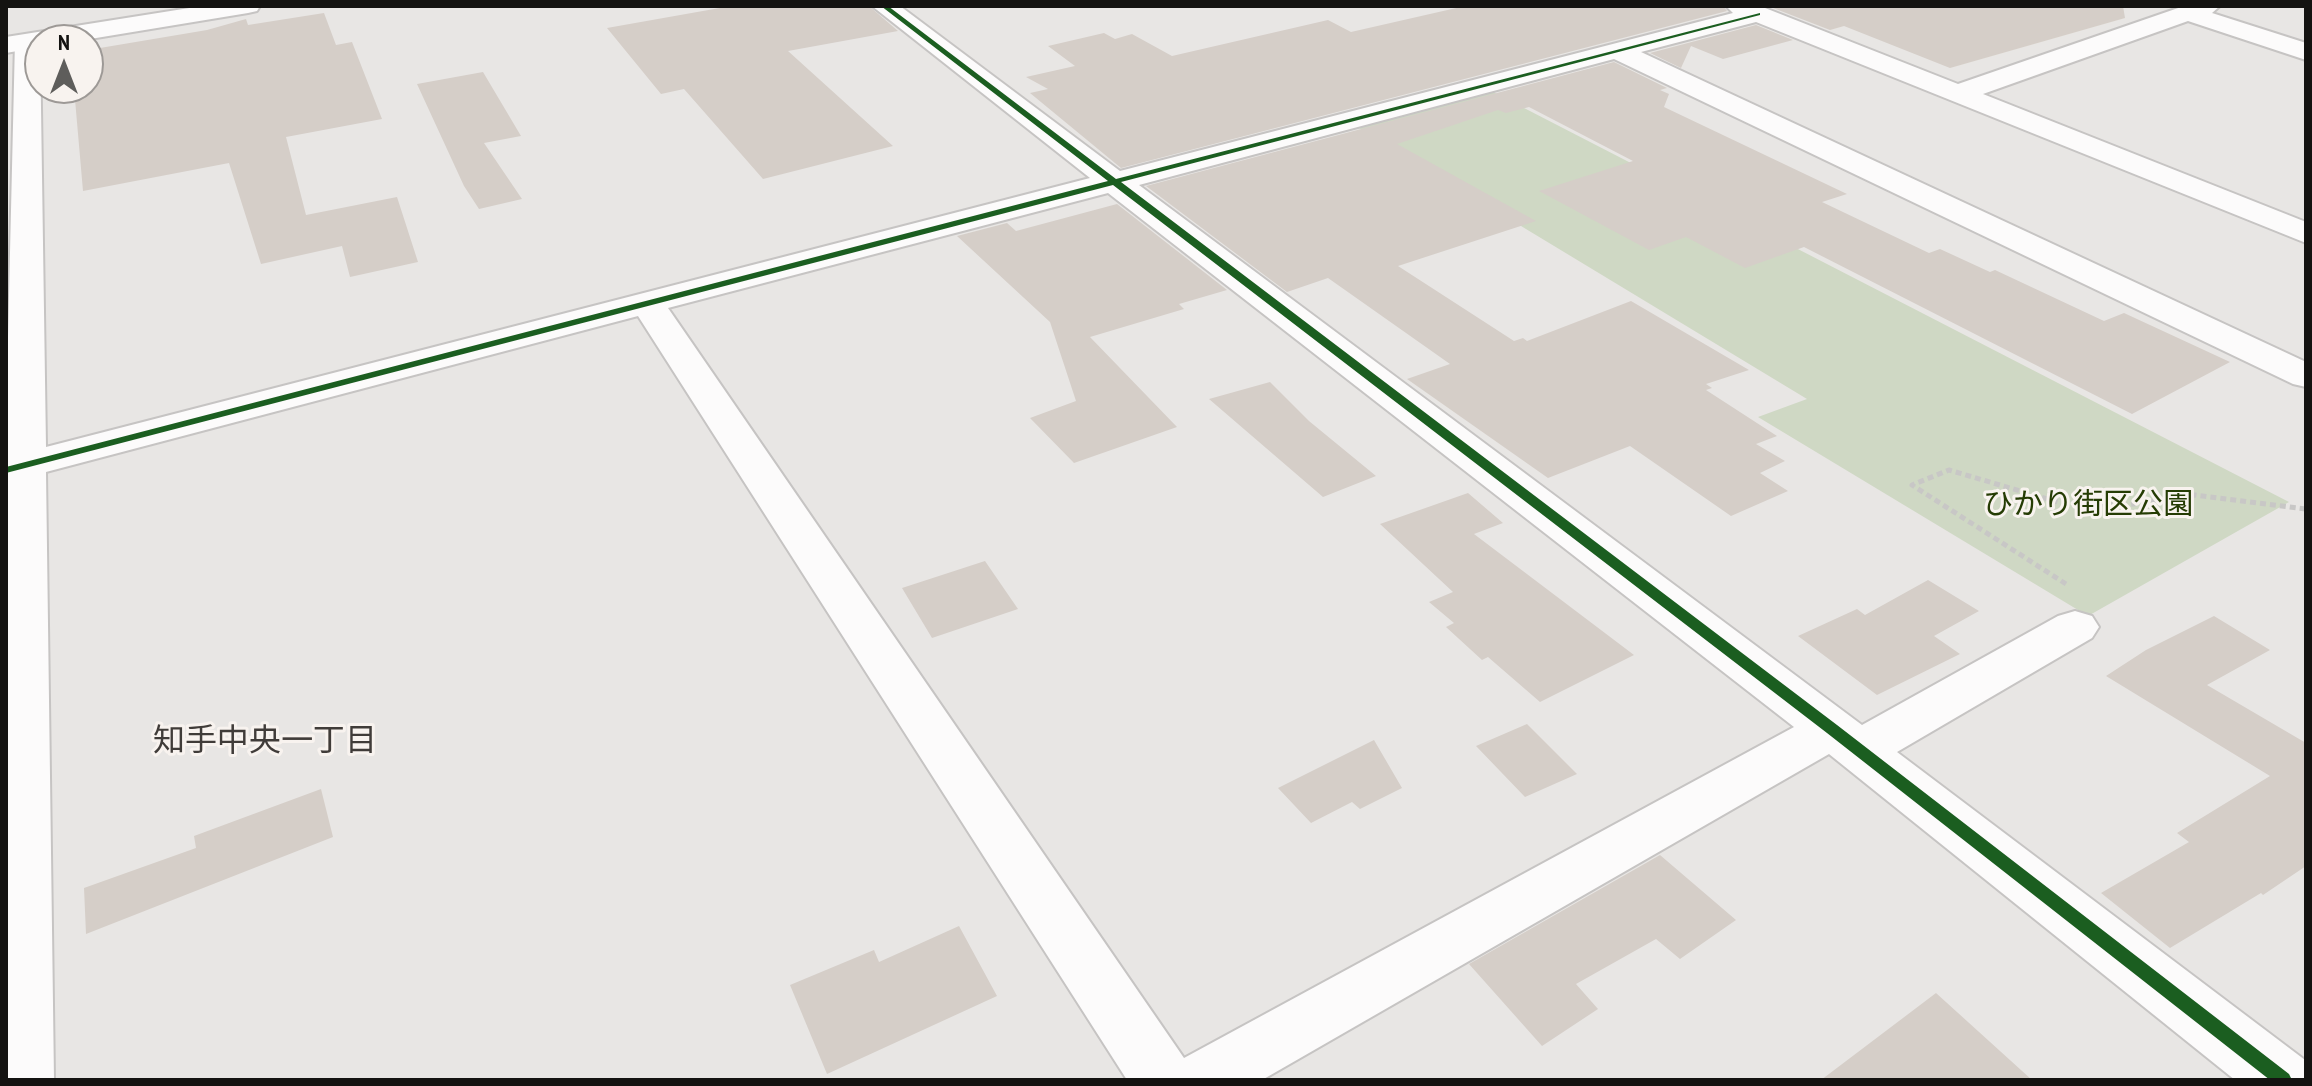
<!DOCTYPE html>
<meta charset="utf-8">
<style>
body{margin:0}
#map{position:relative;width:2312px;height:1086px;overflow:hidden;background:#e8e6e4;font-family:"PT Sans Narrow",sans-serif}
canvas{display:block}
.frame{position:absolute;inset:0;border:8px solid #141311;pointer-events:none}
.north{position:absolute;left:24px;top:24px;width:80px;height:80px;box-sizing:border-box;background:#f8f3ef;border:2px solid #9d9996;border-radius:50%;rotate:0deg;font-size:22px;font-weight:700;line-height:32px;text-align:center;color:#141311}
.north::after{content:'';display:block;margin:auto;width:28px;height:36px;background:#5e5d5b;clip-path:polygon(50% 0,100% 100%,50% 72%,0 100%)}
</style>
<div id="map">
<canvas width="2312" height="1086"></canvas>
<div class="frame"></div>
<div class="north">N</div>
</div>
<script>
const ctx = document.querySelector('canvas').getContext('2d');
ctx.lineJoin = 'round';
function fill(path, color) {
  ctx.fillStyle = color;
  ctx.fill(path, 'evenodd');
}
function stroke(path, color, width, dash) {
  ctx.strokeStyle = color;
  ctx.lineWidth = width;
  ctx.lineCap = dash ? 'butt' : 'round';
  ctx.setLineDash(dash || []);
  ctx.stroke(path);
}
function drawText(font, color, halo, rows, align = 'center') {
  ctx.font = font + ' "PT Sans Narrow","Noto Sans JP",sans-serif';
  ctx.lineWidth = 6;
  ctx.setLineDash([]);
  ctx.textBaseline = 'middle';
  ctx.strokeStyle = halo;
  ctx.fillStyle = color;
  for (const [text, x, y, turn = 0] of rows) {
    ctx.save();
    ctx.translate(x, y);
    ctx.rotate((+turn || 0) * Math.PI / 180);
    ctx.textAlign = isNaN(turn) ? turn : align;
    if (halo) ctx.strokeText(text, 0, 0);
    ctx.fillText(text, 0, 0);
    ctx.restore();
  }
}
fill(new Path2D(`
 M 1493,92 L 2289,502 L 2088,616 L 1758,417 L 1807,399 L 1359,128 Z`), '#cfd8c4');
fill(new Path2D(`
 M 731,6 L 869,6 L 898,31 L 788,51 L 893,146 L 763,179 L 684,89 L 661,94 L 607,28 Z
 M 1465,6 L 1723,6 L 1727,11 L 1121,168 L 1030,93 L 1048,89 L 1026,77 L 1075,66 L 1048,46 L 1104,33 L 1115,39 L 1132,34 L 1172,56 L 1328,20 L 1351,32 Z
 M 1768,6 L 2123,6 L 2125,18 L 1950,68 L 1844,26 L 1830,30 Z
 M 324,13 L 336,45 L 352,42 L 382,119 L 286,137 L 306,215 L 397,197 L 418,262 L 350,277 L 342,246 L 261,264 L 229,163 L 83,191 L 74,88 L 88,88 L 88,50 L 207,30 L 246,19 L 248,25 Z
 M 1756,25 L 1793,40 L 1723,59 L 1691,46 L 1681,68 L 1650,53 Z
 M 1614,62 L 1667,88 L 1660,90 L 1669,94 L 1664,107 L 1847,194 L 1822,202 L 1929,253 L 1940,249 L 1990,272 L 1995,270 L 2104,321 L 2124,313 L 2230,362 L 2132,414 L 1804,247 L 1745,268 L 1686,237 L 1649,250 L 1539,191 L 1633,161 L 1529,107 L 1506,113 L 1498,110 L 1397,144 L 1536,221 L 1398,266 L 1514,341 L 1523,338 L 1527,341 L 1631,301 L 1749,370 L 1706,384 L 1712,388 L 1706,390 L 1777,436 L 1756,444 L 1785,461 L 1760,473 L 1788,491 L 1731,516 L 1630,446 L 1548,478 L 1407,379 L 1450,364 L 1328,278 L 1287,292 L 1146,186 Z
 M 483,72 L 521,136 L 484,143 L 522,199 L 479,209 L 464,186 L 417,84 Z
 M 1117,204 L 1227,290 L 1179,304 L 1184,309 L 1090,337 L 1177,427 L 1074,463 L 1030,418 L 1076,401 L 1050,322 L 957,236 L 1007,223 L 1016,231 Z
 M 1270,382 L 1309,421 L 1376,476 L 1323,497 L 1209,399 Z
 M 1468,493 L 1503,523 L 1474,534 L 1634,655 L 1540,702 L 1488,657 L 1482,660 L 1446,627 L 1454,623 L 1429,602 L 1453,592 L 1380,524 Z
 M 985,561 L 1018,609 L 932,638 L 902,588 Z
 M 1928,580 L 1979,611 L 1934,636 L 1960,654 L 1877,695 L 1798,636 L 1857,609 L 1865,615 Z
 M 2214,616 L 2270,650 L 2207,685 L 2306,743 L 2306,866 L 2263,895 L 2261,893 L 2170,948 L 2101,893 L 2189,842 L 2177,833 L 2270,776 L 2106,676 L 2146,650 Z
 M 1527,724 L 1577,774 L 1525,797 L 1476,746 Z
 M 1374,740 L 1402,788 L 1360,809 L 1352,802 L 1311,823 L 1278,788 Z
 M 321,789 L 333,837 L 86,934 L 84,888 L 196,848 L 194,836 Z
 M 1660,855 L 1736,920 L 1680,959 L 1656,939 L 1576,984 L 1598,1009 L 1542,1046 L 1469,964 Z
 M 959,926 L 997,996 L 827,1074 L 790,985 L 874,950 L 879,962 Z
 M 1936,993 L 2032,1080 L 1821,1080 Z`), '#d5cec8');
const minor = new Path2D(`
 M 872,6 L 900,6 L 1120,171 L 1733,13 L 1726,6 L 1760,6 L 1958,84 L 2184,6 L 2220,6 L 2212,13 L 2306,43 L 2306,60 L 2188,21 L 1983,94 L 2306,222 L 2306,243 L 1756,22 L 1641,52 L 2306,362 L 2306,387 L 2293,384 L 1614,59 L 1139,185 L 1862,725 L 2058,616 L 2075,611 L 2092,616 L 2099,627 L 2092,638 L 1897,752 L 2305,1060 L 2306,1080 L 2235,1080 L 1829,754 L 1262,1080 L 1127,1080 L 638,316 L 46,472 L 54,1080 L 6,1080 L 6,422 L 15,41 L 19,36 L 37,36 L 40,40 L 46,447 L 1090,178 ZM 1108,193 L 1794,727 L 1184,1058 L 668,308 Z`);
const major = new Path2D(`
 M 202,6 L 260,6 L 257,11 L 248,13 L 84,40 L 40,40 L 40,47 L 6,53 L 6,37 Z`);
stroke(minor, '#c6c4c3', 4);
stroke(major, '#c6c4c3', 4);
stroke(new Path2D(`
 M 2066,584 L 1912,485 L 1949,470 L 2061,503 L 2127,505 L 2195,495 L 2306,509`), '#c8c7c6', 5, [6, 4]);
fill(minor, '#fcfbfb');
fill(major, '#fcfbfb');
fill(new Path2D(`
 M 881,6 L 888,6 L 1116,179 L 1760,13 L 1760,15 L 1121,182 L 1837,725 L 2289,1074 L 2292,1080 L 2270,1080 L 1827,733 L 1113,185 L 6,473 L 6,467 L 1108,181 Z`), '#1b5e20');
drawText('30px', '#253c04', '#f8f3ef', [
 ["ひかり街区公園",2088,505]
]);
drawText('32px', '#403c39', '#f8f3ef', [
 ["知手中央一丁目",265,742]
]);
</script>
